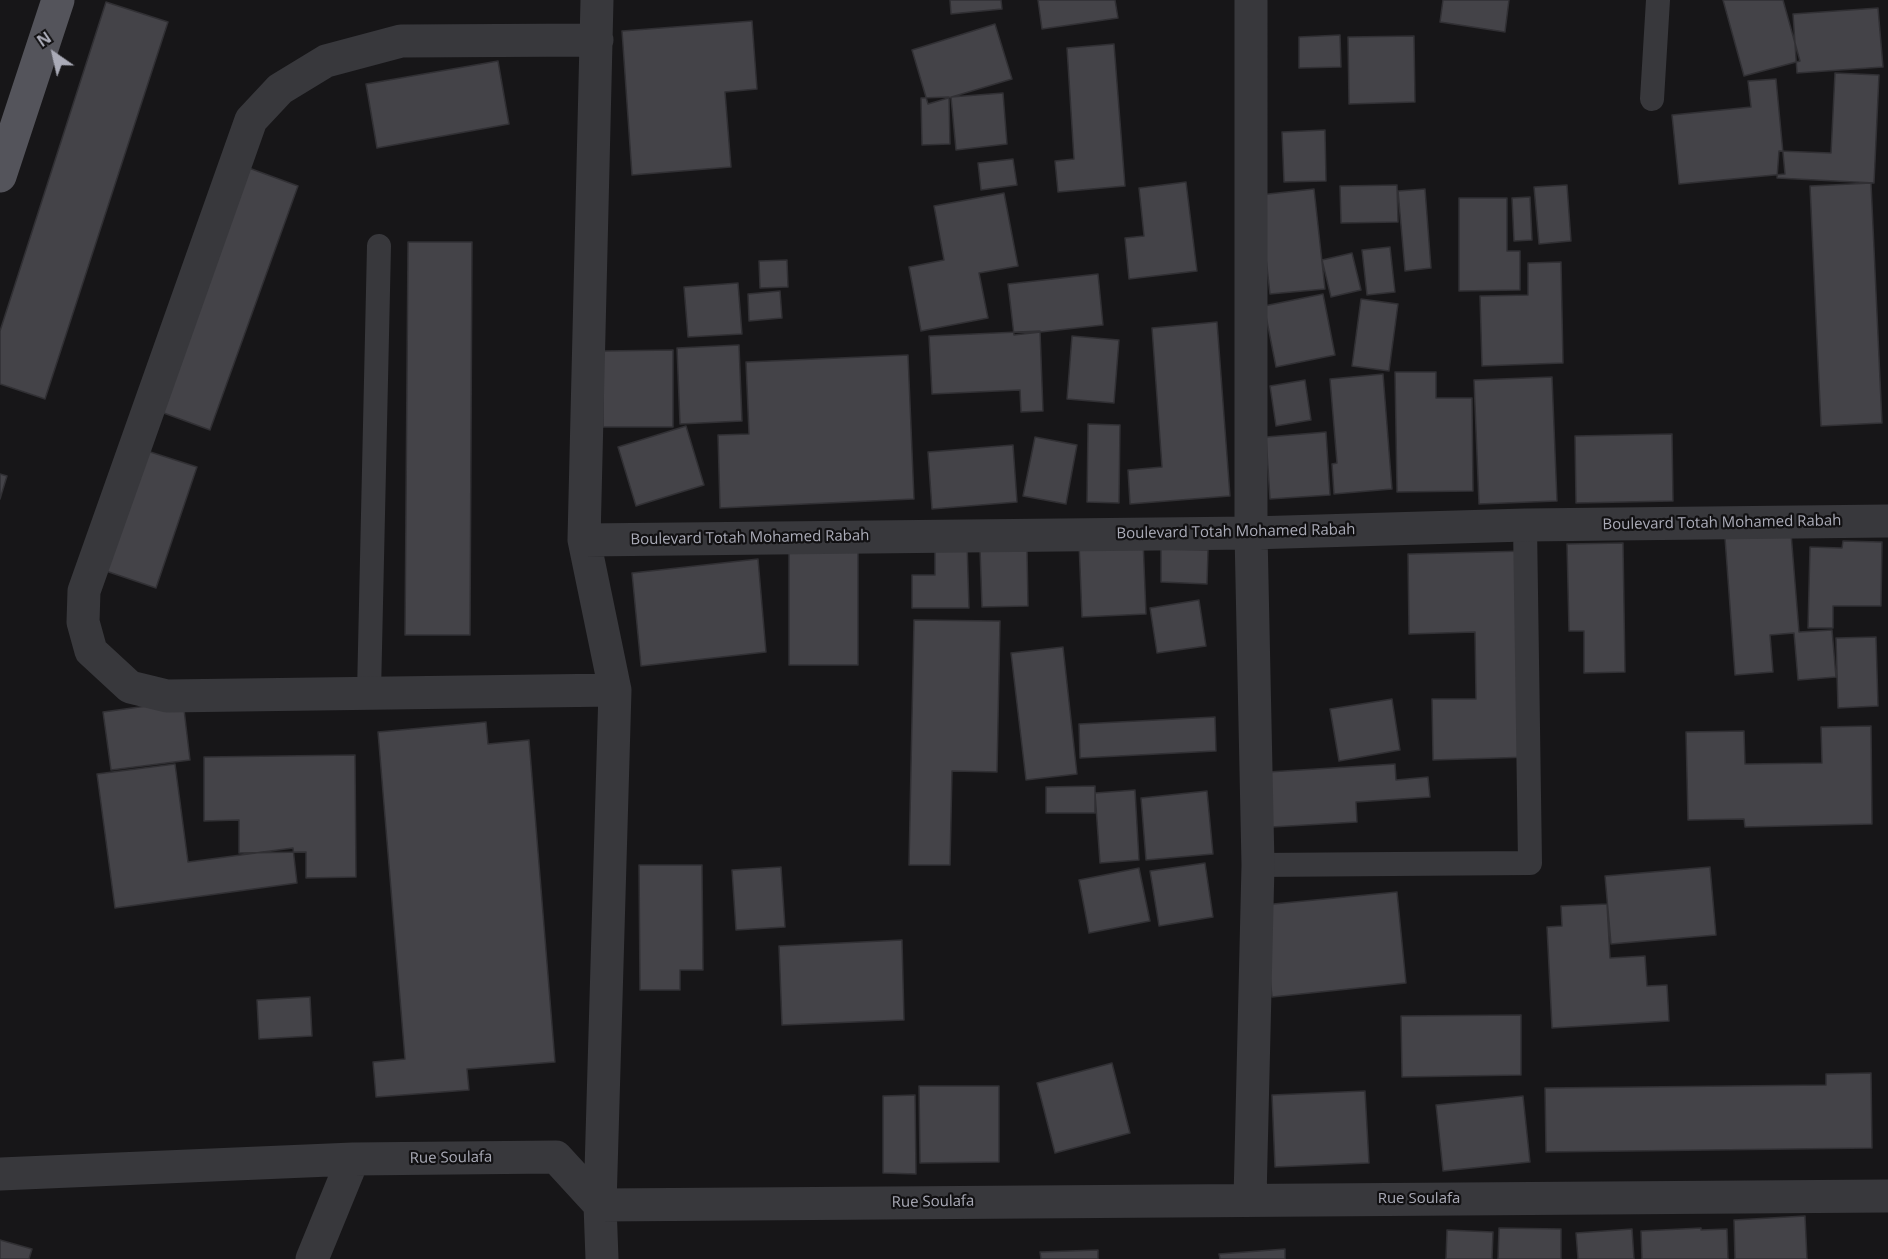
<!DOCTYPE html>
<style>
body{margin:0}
#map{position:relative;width:1888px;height:1259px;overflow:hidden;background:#171618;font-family:"Open Sans",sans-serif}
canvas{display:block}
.north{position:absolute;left:24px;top:24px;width:60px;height:60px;-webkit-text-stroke:4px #121113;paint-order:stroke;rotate:326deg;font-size:16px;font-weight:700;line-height:24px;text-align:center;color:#aaabb7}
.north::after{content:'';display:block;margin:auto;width:21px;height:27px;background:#aaabb7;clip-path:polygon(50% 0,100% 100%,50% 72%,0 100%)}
</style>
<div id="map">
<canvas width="1888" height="1259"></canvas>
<div class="north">N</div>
</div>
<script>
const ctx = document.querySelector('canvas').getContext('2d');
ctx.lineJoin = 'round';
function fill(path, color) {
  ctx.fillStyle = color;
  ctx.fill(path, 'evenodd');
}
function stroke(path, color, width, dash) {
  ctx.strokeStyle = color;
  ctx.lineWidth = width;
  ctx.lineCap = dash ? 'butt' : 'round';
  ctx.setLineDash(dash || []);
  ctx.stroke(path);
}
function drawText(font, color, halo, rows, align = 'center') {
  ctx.font = font + ' "Open Sans",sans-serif';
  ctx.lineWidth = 4.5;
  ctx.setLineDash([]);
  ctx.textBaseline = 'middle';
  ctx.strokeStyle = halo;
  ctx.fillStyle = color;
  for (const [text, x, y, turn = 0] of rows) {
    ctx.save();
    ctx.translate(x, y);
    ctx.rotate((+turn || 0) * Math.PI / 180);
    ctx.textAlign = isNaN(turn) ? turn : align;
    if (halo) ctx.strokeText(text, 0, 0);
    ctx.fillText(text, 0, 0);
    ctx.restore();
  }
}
const building = new Path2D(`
 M 950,0 L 1001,0 L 1002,9 L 951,14 Z
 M 1038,0 L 1115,0 L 1118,18 L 1042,29 Z
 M 1443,0 L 1509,0 L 1505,32 L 1440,22 Z
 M 1723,0 L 1783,0 L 1800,61 L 1744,76 Z
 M 106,2 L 168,22 L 45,399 L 0,384 L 0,331 Z
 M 1878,8 L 1883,67 L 1797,73 L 1793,14 Z
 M 752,21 L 757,89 L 725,92 L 731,167 L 632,175 L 622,31 Z
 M 995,24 L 1012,79 L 928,104 L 912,50 Z
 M 1340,35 L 1341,67 L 1299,68 L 1299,37 Z
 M 1414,36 L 1415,102 L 1349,104 L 1348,37 Z
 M 1114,44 L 1125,186 L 1058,192 L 1055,161 L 1074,159 L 1067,48 Z
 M 498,61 L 509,124 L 377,148 L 366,84 Z
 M 1835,73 L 1879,75 L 1874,183 L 1777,178 L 1779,151 L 1831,153 Z
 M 1776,79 L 1785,174 L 1679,184 L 1672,115 L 1751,107 L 1748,81 Z
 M 1003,93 L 1007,144 L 956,150 L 951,97 Z
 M 949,97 L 950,144 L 922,145 L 921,98 Z
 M 1325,130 L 1326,181 L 1284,182 L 1282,132 Z
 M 1013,159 L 1017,185 L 981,190 L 978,163 Z
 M 238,164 L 298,186 L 210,430 L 150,408 Z
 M 1186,182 L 1197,271 L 1129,279 L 1125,238 L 1144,236 L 1139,188 Z
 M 1871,183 L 1882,423 L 1821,426 L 1810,186 Z
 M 1397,185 L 1398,222 L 1341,223 L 1340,186 Z
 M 1567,185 L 1571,241 L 1539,244 L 1534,187 Z
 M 1314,189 L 1325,289 L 1270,294 L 1259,195 Z
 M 1425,189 L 1431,268 L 1405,271 L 1398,191 Z
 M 1004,193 L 1018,266 L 979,273 L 988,318 L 921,331 L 909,267 L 944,260 L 934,206 Z
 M 1530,197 L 1532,240 L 1514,241 L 1512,198 Z
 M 1459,198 L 1507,198 L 1507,251 L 1520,251 L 1520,290 L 1459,291 Z
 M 408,242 L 472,242 L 470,635 L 405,635 Z
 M 1390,247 L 1395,292 L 1367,295 L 1362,250 Z
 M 1352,253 L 1361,290 L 1331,297 L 1322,260 Z
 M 787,260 L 788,287 L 760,288 L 759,261 Z
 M 1561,262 L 1563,363 L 1482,366 L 1480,296 L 1528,295 L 1528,263 Z
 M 1098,274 L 1103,325 L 1014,335 L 1008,284 Z
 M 738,283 L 742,334 L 688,337 L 684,287 Z
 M 780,291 L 782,318 L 749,321 L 748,294 Z
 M 1323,294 L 1335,355 L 1276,367 L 1264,306 Z
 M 1361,299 L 1398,304 L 1389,371 L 1352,366 Z
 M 1217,322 L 1230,496 L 1130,504 L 1128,470 L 1162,467 L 1152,328 Z
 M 1040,331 L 1043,411 L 1021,412 L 1020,390 L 932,394 L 929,336 Z
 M 1072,336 L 1119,340 L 1114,403 L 1067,399 Z
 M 739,345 L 742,421 L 680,424 L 677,348 Z
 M 673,350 L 673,427 L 603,427 L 603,351 Z
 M 908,355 L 914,499 L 720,508 L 718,435 L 749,434 L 746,362 Z
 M 1395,372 L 1436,372 L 1436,398 L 1472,398 L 1473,491 L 1397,492 Z
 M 1383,374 L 1392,489 L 1334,494 L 1332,464 L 1337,463 L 1330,379 Z
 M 1552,377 L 1557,501 L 1479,504 L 1474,380 Z
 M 1305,380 L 1311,420 L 1276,426 L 1270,386 Z
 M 1088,424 L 1120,425 L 1119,503 L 1087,502 Z
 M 686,426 L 704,485 L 636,506 L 618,447 Z
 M 1326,432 L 1330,495 L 1270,499 L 1266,437 Z
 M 1672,434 L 1673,501 L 1576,503 L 1575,436 Z
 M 1035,437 L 1077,445 L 1066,504 L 1023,496 Z
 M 1013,445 L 1017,502 L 932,509 L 928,452 Z
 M 138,448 L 197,467 L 156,588 L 97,568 Z
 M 0,474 L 7,476 L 0,499 Z
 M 1791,533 L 1799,632 L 1832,630 L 1836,677 L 1798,680 L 1794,633 L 1770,635 L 1773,672 L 1735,675 L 1725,538 Z
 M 1143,540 L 1146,614 L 1082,617 L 1079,543 Z
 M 1843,541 L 1882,542 L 1881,606 L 1833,606 L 1833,628 L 1808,628 L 1810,547 L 1842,548 Z
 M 935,542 L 967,542 L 969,608 L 912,608 L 912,575 L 935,575 Z
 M 1623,543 L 1625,672 L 1584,673 L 1584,631 L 1569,631 L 1567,544 Z
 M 789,548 L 858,548 L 858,665 L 789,665 Z
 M 1027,548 L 1028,606 L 982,607 L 980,549 Z
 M 1161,549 L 1208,550 L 1207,584 L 1161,582 Z
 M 1525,551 L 1530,757 L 1433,760 L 1432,699 L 1476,699 L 1475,632 L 1409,634 L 1408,554 Z
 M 758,559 L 766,652 L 641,666 L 632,573 Z
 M 1199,600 L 1206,646 L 1157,653 L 1150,608 Z
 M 914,620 L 1000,621 L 997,772 L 952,771 L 950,865 L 909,865 Z
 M 1876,637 L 1878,706 L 1838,708 L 1836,638 Z
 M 1063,647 L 1077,774 L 1026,780 L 1011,653 Z
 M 1392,699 L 1400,750 L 1339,761 L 1330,709 Z
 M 183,701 L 190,760 L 111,770 L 103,712 Z
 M 1215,717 L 1216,751 L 1080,758 L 1079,724 Z
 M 486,722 L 488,744 L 529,740 L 555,1062 L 467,1069 L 469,1090 L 376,1097 L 373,1062 L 405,1059 L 378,732 Z
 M 1871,726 L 1872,824 L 1745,827 L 1744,819 L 1688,820 L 1686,732 L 1744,731 L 1745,764 L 1822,763 L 1821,727 Z
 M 355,755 L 356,877 L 306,878 L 306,852 L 239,853 L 239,820 L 204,821 L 204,757 Z
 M 175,764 L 188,862 L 293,848 L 297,883 L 115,908 L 97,774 Z
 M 1395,764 L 1396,780 L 1428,777 L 1430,797 L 1356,802 L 1357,822 L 1272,827 L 1268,772 Z
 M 1095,786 L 1095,813 L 1046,813 L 1046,787 Z
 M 1135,790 L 1139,860 L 1100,863 L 1095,793 Z
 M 1207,791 L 1213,854 L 1146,860 L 1141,798 Z
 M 1205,863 L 1213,917 L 1159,926 L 1150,871 Z
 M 639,865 L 702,865 L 703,970 L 680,970 L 680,990 L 640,990 Z
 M 781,867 L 785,927 L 736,930 L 732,870 Z
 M 1710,867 L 1716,935 L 1611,944 L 1605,876 Z
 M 1139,868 L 1150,921 L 1089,933 L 1079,880 Z
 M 1397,892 L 1406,983 L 1272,997 L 1263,905 Z
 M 1607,904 L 1610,958 L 1645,956 L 1647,986 L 1667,985 L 1669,1021 L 1552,1028 L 1547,927 L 1562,926 L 1561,906 Z
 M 902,940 L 904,1020 L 782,1025 L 779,946 Z
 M 310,997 L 312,1036 L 259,1039 L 257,1000 Z
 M 1521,1015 L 1521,1075 L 1402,1077 L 1401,1016 Z
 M 1112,1063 L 1130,1133 L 1055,1153 L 1037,1083 Z
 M 1871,1073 L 1872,1148 L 1546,1152 L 1545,1088 L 1826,1085 L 1826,1074 Z
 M 919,1086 L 999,1086 L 999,1162 L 920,1163 Z
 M 1365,1091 L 1369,1163 L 1275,1167 L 1272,1095 Z
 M 915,1095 L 916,1174 L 883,1173 L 883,1096 Z
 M 1523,1096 L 1530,1162 L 1443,1171 L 1436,1105 Z
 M 1805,1216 L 1807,1259 L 1735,1259 L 1734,1220 Z
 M 1499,1228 L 1561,1229 L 1561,1259 L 1498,1259 Z
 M 1701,1228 L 1701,1230 L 1727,1229 L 1728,1259 L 1642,1259 L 1641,1231 Z
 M 1632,1229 L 1634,1259 L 1578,1259 L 1576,1233 Z
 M 1447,1230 L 1493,1232 L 1492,1259 L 1446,1259 Z
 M 0,1240 L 32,1249 L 29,1259 L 0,1259 Z
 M 1285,1249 L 1285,1259 L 1220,1259 L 1219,1254 Z
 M 1098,1250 L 1098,1259 L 1041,1259 L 1040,1252 Z`);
fill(building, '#444348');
stroke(building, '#313034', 1.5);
stroke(new Path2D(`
 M 1652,99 L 1658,0
 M 369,693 L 379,246
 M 1258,865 L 1530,863 L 1525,525`), '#38383c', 24);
stroke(new Path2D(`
 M 597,0 L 584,540 L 615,690 L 600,1205 L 602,1259
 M 597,40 L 401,41 L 326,61 L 280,89 L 251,120 L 84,591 L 83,622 L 91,651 L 130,687 L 167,696 L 615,690
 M 584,540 L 1251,533 L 1525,525 L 1888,521
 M 0,1174 L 353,1159 L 556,1157 L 600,1205 L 1888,1196
 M 1250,1199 L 1258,865 L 1251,533 L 1251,0
 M 312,1259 L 353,1159`), '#38383c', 33);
stroke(new Path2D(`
 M 0,176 L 58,0`), '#54545b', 33);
drawText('15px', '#aaabb7', '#121113', [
 ["Boulevard Totah Mohamed Rabah",1722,523,-1],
 ["Boulevard Totah Mohamed Rabah",1236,532,-1],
 ["Boulevard Totah Mohamed Rabah",750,538,-1],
 ["Rue Soulafa",451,1158,-1],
 ["Rue Soulafa",1419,1199],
 ["Rue Soulafa",933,1202,-1]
]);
</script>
